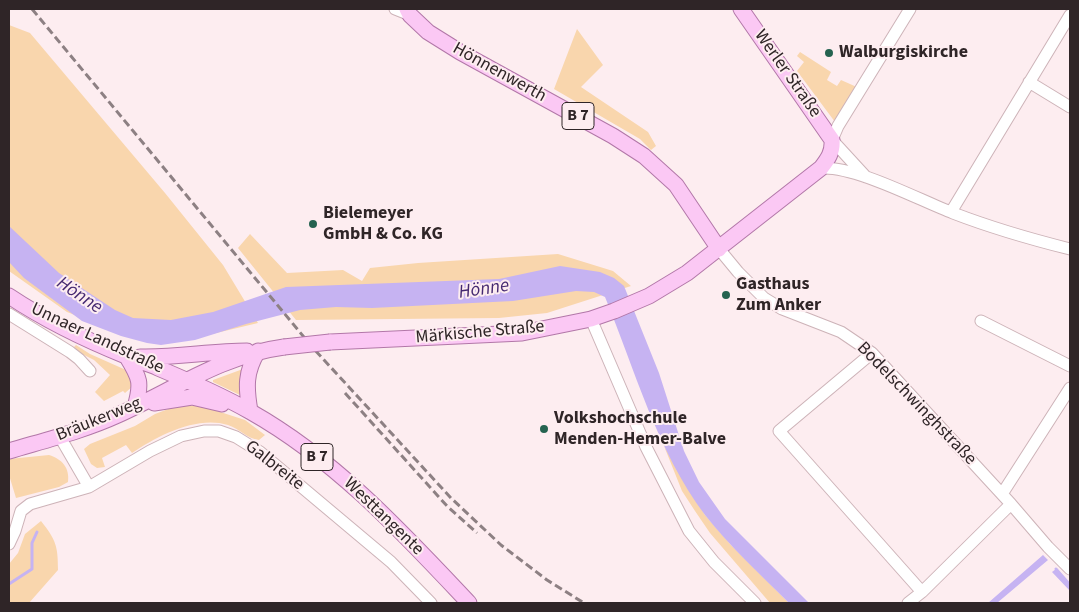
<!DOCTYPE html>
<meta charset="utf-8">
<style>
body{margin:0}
#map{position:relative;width:1079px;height:612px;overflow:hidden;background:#fdedf0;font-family:"Source Sans 3",sans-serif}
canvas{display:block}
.frame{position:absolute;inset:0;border:10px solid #2f2527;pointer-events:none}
</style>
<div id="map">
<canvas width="1079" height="612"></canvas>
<div class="frame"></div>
</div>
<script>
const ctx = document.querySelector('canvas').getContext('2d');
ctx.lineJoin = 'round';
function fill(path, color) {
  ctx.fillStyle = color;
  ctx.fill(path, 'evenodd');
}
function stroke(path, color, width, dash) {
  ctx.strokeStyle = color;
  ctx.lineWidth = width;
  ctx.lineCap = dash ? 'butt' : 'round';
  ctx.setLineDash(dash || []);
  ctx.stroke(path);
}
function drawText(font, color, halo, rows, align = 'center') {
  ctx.font = font + ' "Source Sans 3",sans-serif';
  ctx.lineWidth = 4;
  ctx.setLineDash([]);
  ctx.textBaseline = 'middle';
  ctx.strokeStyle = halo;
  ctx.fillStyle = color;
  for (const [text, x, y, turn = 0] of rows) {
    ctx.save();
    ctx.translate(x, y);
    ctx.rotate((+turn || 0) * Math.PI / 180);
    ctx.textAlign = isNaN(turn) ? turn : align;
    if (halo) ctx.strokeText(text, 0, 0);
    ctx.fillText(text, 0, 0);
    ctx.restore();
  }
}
fill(new Path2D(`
 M 9,25 L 30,33 L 165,193 L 223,265 L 258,323 L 187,340 L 138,340 L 67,312 L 9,271 Z
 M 577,29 L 603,65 L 581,87 L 648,132 L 656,146 L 651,150 L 640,139 L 554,89 Z
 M 800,52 L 831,72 L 827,80 L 837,86 L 841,80 L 859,88 L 838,126 L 797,71 L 804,62 L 797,56 Z
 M 250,234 L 287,273 L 343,270 L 362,281 L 370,268 L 418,263 L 558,254 L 613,271 L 631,286 L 547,313 L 499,318 L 296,320 L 238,248 Z
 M 76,345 L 90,354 L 126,370 L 131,376 L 133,386 L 125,393 L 123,391 L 104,401 L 95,392 L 110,375 L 94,360 L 82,354 L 74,347 Z
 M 243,369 L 242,396 L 213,382 L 213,380 Z
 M 188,405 L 208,408 L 245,420 L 265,435 L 259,440 C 246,438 240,429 228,425 C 197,415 157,436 132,453 L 126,445 L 102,458 L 105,467 L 97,468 L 91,464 L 84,449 L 90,444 L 135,426 L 155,414 L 171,408 Z
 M 664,446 L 705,515 L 731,545 L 789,603 L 770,603 L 710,533 L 695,511 L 682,491 Z
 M 49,455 C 62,459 70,468 68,482 L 59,487 L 16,498 L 9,475 L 9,459 Z
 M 41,521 C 56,540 58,546 58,570 L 29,603 L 9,603 L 9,564 L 18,553 L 25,534 Z`), '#f9d6ad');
fill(new Path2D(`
 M 9,226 L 59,273 L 115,310 L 133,318 L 171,320 L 213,312 L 286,287 L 499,279 L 560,266 L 600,272 L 614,278 L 624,286 L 659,373 L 684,451 L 699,482 L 725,519 L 809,603 L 789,603 C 761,575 730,547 705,515 C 657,451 635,370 605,297 L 594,292 L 576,291 L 513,301 L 372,308 L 336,307 L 300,310 L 246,324 L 195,340 L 161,345 L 147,343 L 121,336 L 82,321 L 24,278 L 9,262 Z
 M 1043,555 L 1048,560 L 997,603 L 988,603 Z
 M 1056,569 L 1070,585 L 1070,591 L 1052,572 Z`), '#c6b3f2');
stroke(new Path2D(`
 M 1056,569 L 1070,585
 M 9,584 L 32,569 L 32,543 L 37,532`), '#c6b3f2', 3);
const minor = new Path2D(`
 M 395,9 L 410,15
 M 1029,82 L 1070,107
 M 821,168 C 856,166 919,200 953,213 C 992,228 1030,239 1070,249
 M 866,177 L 832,140 L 838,126 L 910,9
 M 951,212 L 1070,15
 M 719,249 L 738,272 L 764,298 L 782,309 L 841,332 L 872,353 L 1011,504 L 1048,547 L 1070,569
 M 9,314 L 70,352 L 79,359 L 90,371
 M 591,319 L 646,447 L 689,531 L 714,562 L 755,603
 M 981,321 L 1070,366
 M 872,353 L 779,431 L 922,592
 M 60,437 L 89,487
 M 1002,494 L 1070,388
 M 9,544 L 15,531 L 21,511 L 30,504 L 89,487 L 150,451 L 181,436 L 204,431 L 219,431 L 236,437 L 260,452 L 391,562 L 431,603
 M 908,603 L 922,592 L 1011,504`);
const major = new Path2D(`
 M 407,9 L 410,15 L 428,32 L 460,52 L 613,136 L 644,156 L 676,185 L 719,249
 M 9,296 C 45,320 86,340 126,356 C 137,361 148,363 158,368 C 189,381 221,395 251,412 C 336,460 403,533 469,603
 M 330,342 L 522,333 L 591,319 L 614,311 L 649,296 L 687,273 L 821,168 C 828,159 833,152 832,140 L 741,9
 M 127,357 C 140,378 142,383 135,407
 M 140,357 C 176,358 211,351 247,351
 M 154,403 L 192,397 L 222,404
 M 250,411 C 246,388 245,372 258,351
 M 9,451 C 46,440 83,431 118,415 C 173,390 223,355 284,347`);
stroke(minor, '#cdb3b8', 13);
stroke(major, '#b277a8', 17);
stroke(minor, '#fff', 11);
stroke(major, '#fbc8f4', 15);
stroke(new Path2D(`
 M 32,9 L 313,348 L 451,498 L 501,545 L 547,580 L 584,603
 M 345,393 L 447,506 L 477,533`), '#8d8083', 3, [8, 4]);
const majorBridge = new Path2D(`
 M 284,347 L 330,342`);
stroke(majorBridge, '#b277a8', 17, []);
stroke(majorBridge, '#fbc8f4', 15);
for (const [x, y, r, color] of [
 [829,53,5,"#256350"],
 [313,224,5,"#256350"],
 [726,295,5,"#256350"],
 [544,429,5,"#256350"]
]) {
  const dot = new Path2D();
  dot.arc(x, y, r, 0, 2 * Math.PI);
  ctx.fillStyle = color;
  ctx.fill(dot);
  stroke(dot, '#fdedf0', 2);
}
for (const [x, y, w] of [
 [578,116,32],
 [317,457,32]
]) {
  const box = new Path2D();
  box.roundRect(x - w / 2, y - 13.5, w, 27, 4);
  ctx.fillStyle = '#fdedf0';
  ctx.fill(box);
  stroke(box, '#2f2527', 1);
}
drawText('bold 16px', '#2f2527', null, [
 ["B 7",578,116],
 ["B 7",317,457]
]);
drawText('bold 18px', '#2f2527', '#fdedf0', [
 ["Walburgiskirche",839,53],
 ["Bielemeyer",323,214],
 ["GmbH & Co. KG",323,235],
 ["Gasthaus",736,285],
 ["Zum Anker",736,306],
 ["Volkshochschule",554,419],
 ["Menden-Hemer-Balve",554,440]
], 'left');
drawText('18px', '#2f2527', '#fdedf0', [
 ["Hönnenwerth",499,73,29],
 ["Werler Straße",787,74,55],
 ["Märkische Straße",480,333,-5],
 ["Unnaer Landstraße",97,339,25],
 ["Bodelschwinghstraße",916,404,46],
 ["Bräukerweg",99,420,-22],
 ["Galbreite",274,466,38],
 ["Westtangente",383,517,44]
]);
drawText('italic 19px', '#452971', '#fdedf0', [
 ["Hönne",484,290,-8],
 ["Hönne",79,296,34]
]);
</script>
